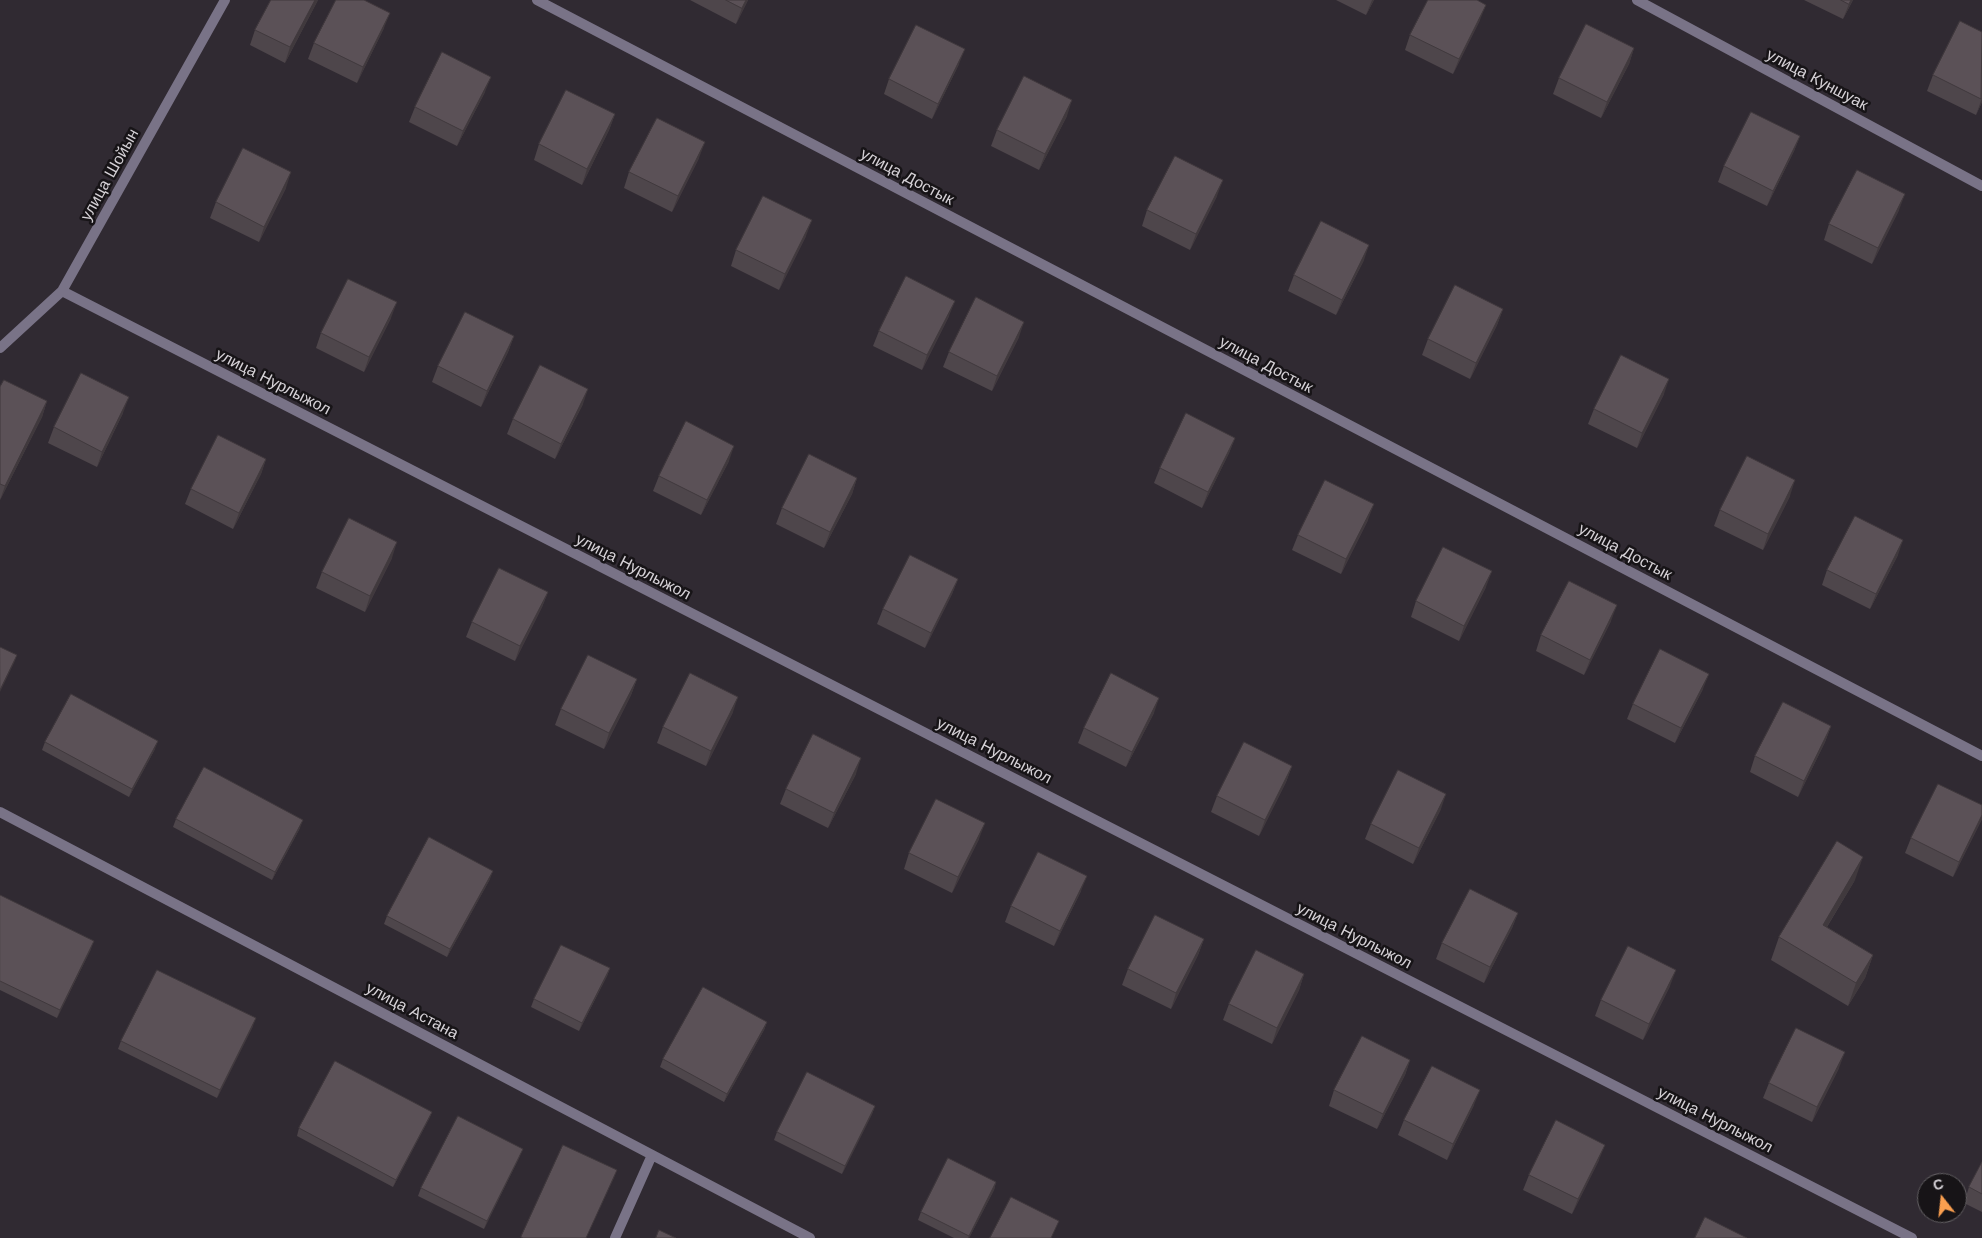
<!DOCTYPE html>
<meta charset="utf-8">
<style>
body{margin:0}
#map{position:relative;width:1982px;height:1238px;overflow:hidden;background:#302a32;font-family:"Work Sans",sans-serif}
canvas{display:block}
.north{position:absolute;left:1917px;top:1173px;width:50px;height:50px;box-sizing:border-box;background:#171417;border:1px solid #636063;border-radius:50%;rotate:344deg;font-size:14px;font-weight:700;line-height:20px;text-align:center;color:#d5d1d6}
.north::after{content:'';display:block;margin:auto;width:18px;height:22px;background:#fa9f4f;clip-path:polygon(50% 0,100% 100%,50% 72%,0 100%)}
</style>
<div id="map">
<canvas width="1982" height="1238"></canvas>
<div class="north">С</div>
</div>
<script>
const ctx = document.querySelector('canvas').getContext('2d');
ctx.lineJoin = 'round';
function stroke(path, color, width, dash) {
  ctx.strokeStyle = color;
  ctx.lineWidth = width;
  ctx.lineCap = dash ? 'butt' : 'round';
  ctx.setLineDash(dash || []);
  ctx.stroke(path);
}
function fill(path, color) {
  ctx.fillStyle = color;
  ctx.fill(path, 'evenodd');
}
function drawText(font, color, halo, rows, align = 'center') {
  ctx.font = font + ' "Work Sans",sans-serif';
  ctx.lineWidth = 5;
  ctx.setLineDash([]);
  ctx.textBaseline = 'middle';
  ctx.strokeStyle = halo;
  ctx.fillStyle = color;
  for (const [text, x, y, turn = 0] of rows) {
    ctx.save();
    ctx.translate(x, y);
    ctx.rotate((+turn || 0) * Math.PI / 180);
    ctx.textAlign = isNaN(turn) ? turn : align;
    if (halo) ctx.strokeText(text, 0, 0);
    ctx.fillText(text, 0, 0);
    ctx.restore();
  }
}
stroke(new Path2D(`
 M 537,0 L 1982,756
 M 1637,0 L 1982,186
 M 62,291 L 1912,1238
 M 0,348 L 62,291 L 225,0
 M 0,812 L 810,1238
 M 615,1238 L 652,1155`), '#797387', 10);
fill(new Path2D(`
 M 318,0 L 285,63 L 250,45 L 255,30 Z
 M 690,0 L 748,0 L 736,24 Z
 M 1336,0 L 1374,0 L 1366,15 Z
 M 1804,0 L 1853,0 L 1843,19 Z
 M 1480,20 L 1453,74 L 1405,50 L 1410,35 Z
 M 384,28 L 357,83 L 308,59 L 314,43 Z
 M 1982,32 L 1982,102 L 1976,115 L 1927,91 L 1933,75 Z
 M 1634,48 L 1629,64 L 1601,118 L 1553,94 L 1559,78 Z
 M 959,64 L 932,119 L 884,94 L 889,79 Z
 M 485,92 L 457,146 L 409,122 L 415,107 Z
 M 615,114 L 609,130 L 582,185 L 534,160 L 539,144 Z
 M 1067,116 L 1039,170 L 991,146 L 997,130 Z
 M 1800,136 L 1794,151 L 1767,206 L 1718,182 L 1724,166 Z
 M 699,158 L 672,212 L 624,188 L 629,172 Z
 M 286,188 L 259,242 L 210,218 L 216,202 Z
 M 1217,196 L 1190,250 L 1142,226 L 1147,210 Z
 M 1899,210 L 1872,264 L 1824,240 L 1829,224 Z
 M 806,236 L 779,290 L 731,266 L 736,250 Z
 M 1364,260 L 1336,315 L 1288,291 L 1294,275 Z
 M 1503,309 L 1497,325 L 1470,379 L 1422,355 L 1428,339 Z
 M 949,316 L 922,370 L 873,346 L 879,331 Z
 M 391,318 L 364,372 L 316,348 L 321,333 Z
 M 514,336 L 508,352 L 481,407 L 432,382 L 438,366 Z
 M 1019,337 L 992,391 L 943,367 L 949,352 Z
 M 0,387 L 47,401 L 42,417 L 0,500 Z
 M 1664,394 L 1637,448 L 1588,424 L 1594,409 Z
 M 583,404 L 555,459 L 507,434 L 513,419 Z
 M 123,413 L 97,467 L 48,443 L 54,427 Z
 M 1235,438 L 1229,453 L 1202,508 L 1154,483 L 1160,468 Z
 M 266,459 L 261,474 L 233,529 L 185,504 L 191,489 Z
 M 729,461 L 701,515 L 653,491 L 659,476 Z
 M 857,478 L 852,494 L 824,548 L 776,524 L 782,508 Z
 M 1790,496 L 1763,550 L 1714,526 L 1720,510 Z
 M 1368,520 L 1341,574 L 1292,550 L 1298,535 Z
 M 1898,555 L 1870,609 L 1822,585 L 1827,570 Z
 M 392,558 L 365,612 L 316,588 L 322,572 Z
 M 958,579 L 952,594 L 925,648 L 877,624 L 883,609 Z
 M 1486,587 L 1459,641 L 1411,617 L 1416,601 Z
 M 548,592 L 542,607 L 515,661 L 466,637 L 472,622 Z
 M 1611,621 L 1584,675 L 1536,651 L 1541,635 Z
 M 637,679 L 631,695 L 604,749 L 555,725 L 561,709 Z
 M 1703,689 L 1675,743 L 1627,719 L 1633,704 Z
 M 733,712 L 706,766 L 657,743 L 663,727 Z
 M 1154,713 L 1126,767 L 1078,743 L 1084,728 Z
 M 1831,726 L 1825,742 L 1798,797 L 1750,772 L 1755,756 Z
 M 45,742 L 155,749 L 129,797 L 42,750 Z
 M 1292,766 L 1286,782 L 1259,836 L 1211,812 L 1217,796 Z
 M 856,774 L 828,828 L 780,804 L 786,789 Z
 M 1982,805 L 1982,819 L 1953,877 L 1905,853 L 1911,838 Z
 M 1441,809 L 1413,864 L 1365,839 L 1371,824 Z
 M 176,819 L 300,828 L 272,880 L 173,827 Z
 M 979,839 L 952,893 L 904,869 L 909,853 Z
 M 490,879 L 447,957 L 384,924 L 387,916 Z
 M 1855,880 L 1827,927 L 1873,955 L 1865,978 L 1848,1006 L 1771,960 L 1779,937 Z
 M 1081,891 L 1054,946 L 1005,922 L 1011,906 Z
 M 0,895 L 91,949 L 57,1018 L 0,990 Z
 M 1518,913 L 1512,928 L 1484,983 L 1436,959 L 1442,943 Z
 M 1204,939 L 1198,955 L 1171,1009 L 1122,985 L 1128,969 Z
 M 610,968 L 607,976 L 579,1031 L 531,1007 L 534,999 Z
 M 1304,974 L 1299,990 L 1272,1044 L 1223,1020 L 1229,1004 Z
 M 1670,986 L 1643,1040 L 1595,1016 L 1601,1000 Z
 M 767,1022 L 764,1030 L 724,1102 L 660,1067 L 663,1059 Z
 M 253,1026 L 217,1098 L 118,1049 L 121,1041 Z
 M 1410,1060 L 1405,1075 L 1377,1129 L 1329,1106 L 1334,1090 Z
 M 1839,1068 L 1812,1122 L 1763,1098 L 1769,1083 Z
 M 1474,1105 L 1447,1160 L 1398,1135 L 1404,1120 Z
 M 875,1106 L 872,1114 L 842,1174 L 774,1140 L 777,1132 Z
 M 432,1112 L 429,1119 L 393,1187 L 297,1136 L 299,1128 Z
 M 520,1156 L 484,1229 L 418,1196 L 421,1188 Z
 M 1599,1160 L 1572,1214 L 1523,1190 L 1529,1175 Z
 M 1982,1162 L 1982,1212 L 1964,1203 L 1969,1187 Z
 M 996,1182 L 994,1190 L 969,1238 L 954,1238 L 918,1220 L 921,1212 Z`), '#4e464b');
fill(new Path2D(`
 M 315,0 L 318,0 L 285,63 L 290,47 Z
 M 746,0 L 748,0 L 736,24 L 742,8 Z
 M 1372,0 L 1374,0 L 1366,15 Z
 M 1851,0 L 1853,0 L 1843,19 L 1849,4 Z
 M 1486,5 L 1480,20 L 1453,74 L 1459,59 Z
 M 390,13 L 384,28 L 357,83 L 363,67 Z
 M 1634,48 L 1629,64 L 1601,118 L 1607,102 Z
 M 965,49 L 959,64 L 932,119 L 938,104 Z
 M 491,77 L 485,92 L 457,146 L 463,131 Z
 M 1982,98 L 1982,102 L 1976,115 Z
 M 1072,100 L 1067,116 L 1039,170 L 1045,154 Z
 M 615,114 L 609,130 L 582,185 L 587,169 Z
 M 1800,136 L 1794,151 L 1767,206 L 1773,191 Z
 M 705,142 L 699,158 L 672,212 L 678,196 Z
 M 291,172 L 286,188 L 259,242 L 264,227 Z
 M 1223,180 L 1217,196 L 1190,250 L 1196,234 Z
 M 1905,194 L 1899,210 L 1872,264 L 1878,248 Z
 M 812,220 L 806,236 L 779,290 L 785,274 Z
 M 1369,245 L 1364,260 L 1336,315 L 1342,300 Z
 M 955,301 L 949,316 L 922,370 L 927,355 Z
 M 397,302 L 391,318 L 364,372 L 369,357 Z
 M 1503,309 L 1497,325 L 1470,379 L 1476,363 Z
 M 1024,322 L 1019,337 L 992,391 L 997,376 Z
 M 514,336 L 508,352 L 481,407 L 487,391 Z
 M 1669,379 L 1664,394 L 1637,448 L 1642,433 Z
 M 588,389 L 583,404 L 555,459 L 561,444 Z
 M 129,397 L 123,413 L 97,467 L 102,452 Z
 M 47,401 L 42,417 L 0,500 L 5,486 Z
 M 1235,438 L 1229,453 L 1202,508 L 1208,492 Z
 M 734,446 L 729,461 L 701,515 L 707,500 Z
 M 266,459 L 261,474 L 233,529 L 239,513 Z
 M 857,478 L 852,494 L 824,548 L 830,532 Z
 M 1795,480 L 1790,496 L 1763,550 L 1768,534 Z
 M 1374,504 L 1368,520 L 1341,574 L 1346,559 Z
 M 1903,540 L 1898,555 L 1870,609 L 1876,594 Z
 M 397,542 L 392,558 L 365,612 L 370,596 Z
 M 1492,571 L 1486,587 L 1459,641 L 1464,626 Z
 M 958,579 L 952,594 L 925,648 L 931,633 Z
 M 548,592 L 542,607 L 515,661 L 520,646 Z
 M 1617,605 L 1611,621 L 1584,675 L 1590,660 Z
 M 17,655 L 14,663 L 0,692 L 0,690 Z
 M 1709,674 L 1703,689 L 1675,743 L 1681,728 Z
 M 637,679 L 631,695 L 604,749 L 609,733 Z
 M 738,697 L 733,712 L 706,766 L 711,751 Z
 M 1159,698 L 1154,713 L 1126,767 L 1132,752 Z
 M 1831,726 L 1825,742 L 1798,797 L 1804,781 Z
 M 158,741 L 155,749 L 129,797 L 132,789 Z
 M 861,758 L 856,774 L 828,828 L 834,813 Z
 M 1292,766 L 1286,782 L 1259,836 L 1265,820 Z
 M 1446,794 L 1441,809 L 1413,864 L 1419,848 Z
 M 1982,815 L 1982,819 L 1953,877 L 1959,862 Z
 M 303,820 L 300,828 L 272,880 L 275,872 Z
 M 985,823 L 979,839 L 952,893 L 958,877 Z
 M 1863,857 L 1855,880 L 1814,948 L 1823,925 Z
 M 493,871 L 490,879 L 447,957 L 450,949 Z
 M 1087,876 L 1081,891 L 1054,946 L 1060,931 Z
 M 1518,913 L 1512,928 L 1484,983 L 1490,967 Z
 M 1204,939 L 1198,955 L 1171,1009 L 1176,993 Z
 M 94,941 L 91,949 L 57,1018 L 60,1010 Z
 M 1873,955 L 1865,978 L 1848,1006 L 1856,983 Z
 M 610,968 L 607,976 L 579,1031 L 582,1023 Z
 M 1676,970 L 1670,986 L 1643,1040 L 1649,1024 Z
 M 1304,974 L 1299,990 L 1272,1044 L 1277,1028 Z
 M 256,1018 L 253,1026 L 217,1098 L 220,1090 Z
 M 767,1022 L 764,1030 L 724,1102 L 727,1094 Z
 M 1845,1052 L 1839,1068 L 1812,1122 L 1817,1107 Z
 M 1410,1060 L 1405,1075 L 1377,1129 L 1383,1114 Z
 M 1480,1090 L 1474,1105 L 1447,1160 L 1453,1144 Z
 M 875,1106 L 872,1114 L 842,1174 L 845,1166 Z
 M 432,1112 L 429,1119 L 393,1187 L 396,1180 Z
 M 1605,1145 L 1599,1160 L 1572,1214 L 1578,1199 Z
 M 523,1149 L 520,1156 L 484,1229 L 487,1221 Z
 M 617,1170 L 614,1178 L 586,1238 Z
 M 996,1182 L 994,1190 L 969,1238 L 968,1238 Z`), '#40393d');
const building = new Path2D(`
 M 271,0 L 315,0 L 290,47 L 255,30 Z
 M 336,0 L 364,0 L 390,13 L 363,67 L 314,43 Z
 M 726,0 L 746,0 L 742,8 Z
 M 1428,0 L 1477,0 L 1486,5 L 1459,59 L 1410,35 Z
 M 1841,0 L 1851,0 L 1849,4 Z
 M 1960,21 L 1982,32 L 1981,99 L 1933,75 Z
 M 1586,24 L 1634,48 L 1607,102 L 1559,78 Z
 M 916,25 L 965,49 L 938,104 L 889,79 Z
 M 442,52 L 491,77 L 463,131 L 415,107 Z
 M 1024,76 L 1072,100 L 1045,154 L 997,130 Z
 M 566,90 L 615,114 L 587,169 L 539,144 Z
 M 1751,112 L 1800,136 L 1773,191 L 1724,166 Z
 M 657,118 L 705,142 L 678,196 L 629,172 Z
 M 243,148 L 291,172 L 264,227 L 216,202 Z
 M 1175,156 L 1223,180 L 1196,234 L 1147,210 Z
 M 1857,170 L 1905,194 L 1878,248 L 1829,224 Z
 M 763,196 L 812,220 L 785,274 L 736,250 Z
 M 1321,221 L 1369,245 L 1342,300 L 1294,275 Z
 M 906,276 L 955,301 L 927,355 L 879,331 Z
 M 348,279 L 397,302 L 369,357 L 321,333 Z
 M 1455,285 L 1503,309 L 1476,363 L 1428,339 Z
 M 976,297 L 1024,322 L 997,376 L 949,352 Z
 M 465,312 L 514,336 L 487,391 L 438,366 Z
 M 1621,355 L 1669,379 L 1642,433 L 1594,409 Z
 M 540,365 L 588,389 L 561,444 L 513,419 Z
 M 81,373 L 129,397 L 102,452 L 54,427 Z
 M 4,380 L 47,401 L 5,486 L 0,484 L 0,387 Z
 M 1186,413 L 1235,438 L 1208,492 L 1160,468 Z
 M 686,421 L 734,446 L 707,500 L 659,476 Z
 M 218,435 L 266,459 L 239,513 L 191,489 Z
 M 809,454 L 857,478 L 830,532 L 782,508 Z
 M 1747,456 L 1795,480 L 1768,534 L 1720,510 Z
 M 1325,480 L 1374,504 L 1346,559 L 1298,535 Z
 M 1855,516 L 1903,540 L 1876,594 L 1827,570 Z
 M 349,518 L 397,542 L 370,596 L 322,572 Z
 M 1443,547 L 1492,571 L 1464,626 L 1416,601 Z
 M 910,555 L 958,579 L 931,633 L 883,609 Z
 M 499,568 L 548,592 L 520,646 L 472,622 Z
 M 1569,581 L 1617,605 L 1590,660 L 1541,635 Z
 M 0,647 L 17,655 L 0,690 Z
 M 1660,649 L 1709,674 L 1681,728 L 1633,704 Z
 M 588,655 L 637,679 L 609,733 L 561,709 Z
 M 690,673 L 738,697 L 711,751 L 663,727 Z
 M 1111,673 L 1159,698 L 1132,752 L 1084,728 Z
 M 71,694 L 158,741 L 132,789 L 45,742 Z
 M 1783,702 L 1831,726 L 1804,781 L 1755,756 Z
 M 813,734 L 861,758 L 834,813 L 786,789 Z
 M 1244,742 L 1292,766 L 1265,820 L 1217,796 Z
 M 204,767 L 303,820 L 275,872 L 176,819 Z
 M 1398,770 L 1446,794 L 1419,848 L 1371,824 Z
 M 1938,784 L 1982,805 L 1982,815 L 1959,862 L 1911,838 Z
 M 936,799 L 985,823 L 958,877 L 909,853 Z
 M 429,837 L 493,871 L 450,949 L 387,916 Z
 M 1837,841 L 1863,857 L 1823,925 L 1873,955 L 1856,983 L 1779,937 Z
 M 1038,852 L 1087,876 L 1060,931 L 1011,906 Z
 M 1470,889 L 1518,913 L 1490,967 L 1442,943 Z
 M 0,895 L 94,941 L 60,1010 L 0,981 Z
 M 1155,915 L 1204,939 L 1176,993 L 1128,969 Z
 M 561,945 L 610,968 L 582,1023 L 534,999 Z
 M 1628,946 L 1676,970 L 1649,1024 L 1601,1000 Z
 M 1256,950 L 1304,974 L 1277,1028 L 1229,1004 Z
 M 157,970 L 256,1018 L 220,1090 L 121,1041 Z
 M 703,987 L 767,1022 L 727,1094 L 663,1059 Z
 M 1796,1028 L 1845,1052 L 1817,1107 L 1769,1083 Z
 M 1362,1036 L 1410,1060 L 1383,1114 L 1334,1090 Z
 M 335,1061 L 432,1112 L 396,1180 L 299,1128 Z
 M 1432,1066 L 1480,1090 L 1453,1144 L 1404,1120 Z
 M 807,1072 L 875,1106 L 845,1166 L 777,1132 Z
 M 458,1116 L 523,1149 L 487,1221 L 421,1188 Z
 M 1556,1120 L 1605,1145 L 1578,1199 L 1529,1175 Z
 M 563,1145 L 617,1170 L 586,1238 L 523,1238 L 521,1237 Z
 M 948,1158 L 996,1182 L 969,1236 L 921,1212 Z
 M 1982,1162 L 1982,1194 L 1969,1187 Z
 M 1011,1197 L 1059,1221 L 1051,1238 L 990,1238 Z
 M 1705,1217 L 1747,1238 L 1695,1238 Z
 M 659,1230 L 676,1238 L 656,1238 Z`);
fill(building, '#5b5157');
stroke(building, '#40393d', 1);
drawText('16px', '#d5d1d6', '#171417', [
 ["улица Куншуак",1817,80,28],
 ["улица Шойын",110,175,-61],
 ["улица Достык",907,177,28],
 ["улица Достык",1266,365,28],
 ["улица Нурлыжол",273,382,27],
 ["улица Достык",1625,552,28],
 ["улица Нурлыжол",633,567,27],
 ["улица Нурлыжол",994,751,27],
 ["улица Нурлыжол",1354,936,27],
 ["улица Астана",412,1011,28],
 ["улица Нурлыжол",1715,1120,27]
]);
</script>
